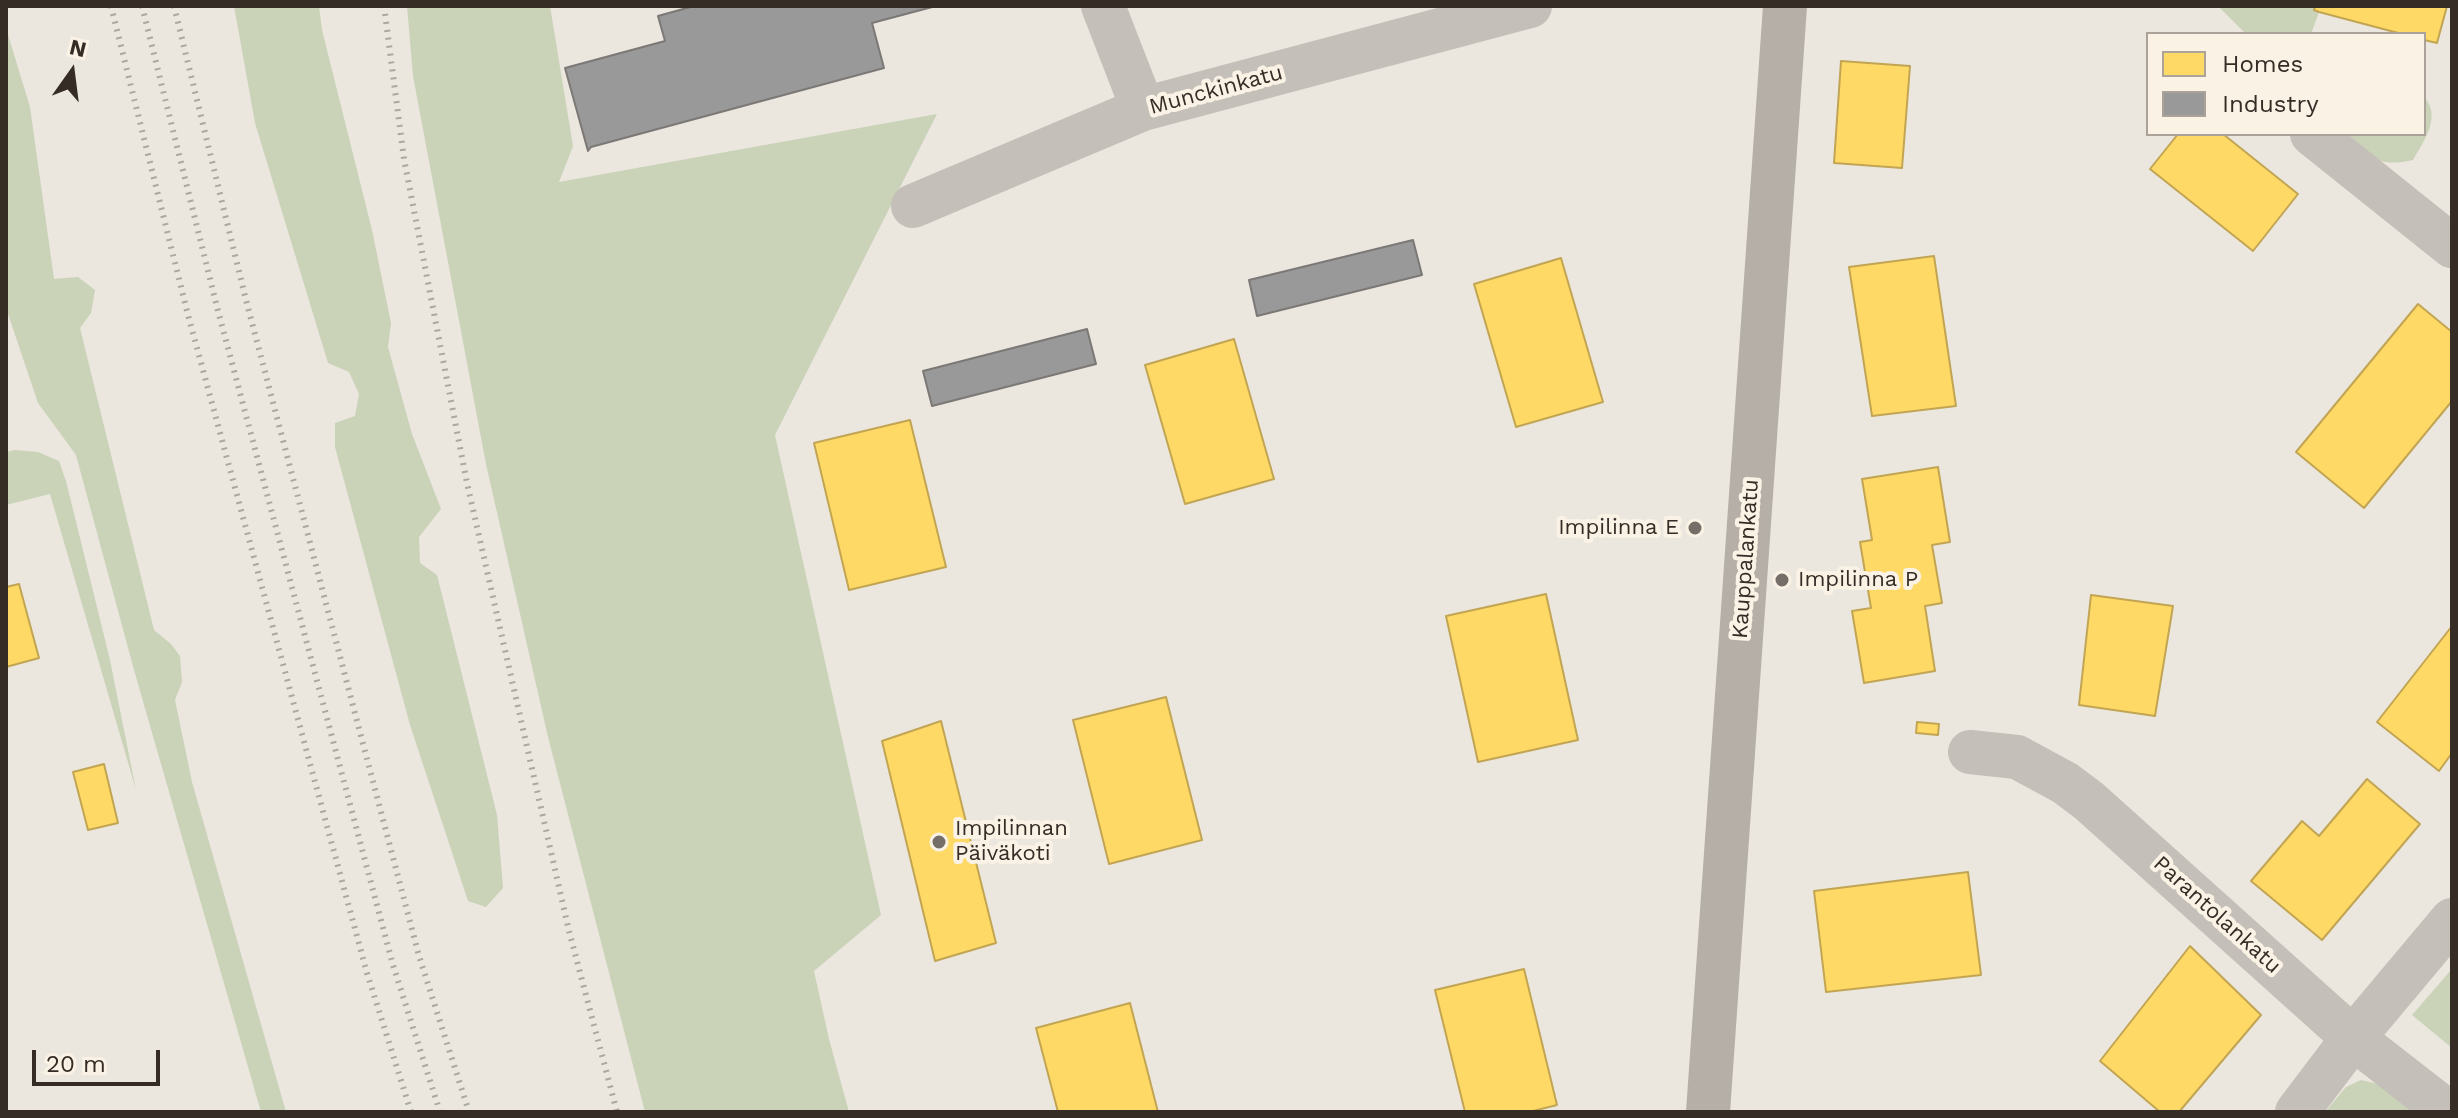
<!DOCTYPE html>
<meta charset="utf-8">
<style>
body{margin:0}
#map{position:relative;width:2458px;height:1118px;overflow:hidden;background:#ebe7df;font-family:"Work Sans",sans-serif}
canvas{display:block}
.frame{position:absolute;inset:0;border:8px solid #352c26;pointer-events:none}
.legend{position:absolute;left:2146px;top:32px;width:280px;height:104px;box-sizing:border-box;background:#f9f2e5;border:2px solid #aba399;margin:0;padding:10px 14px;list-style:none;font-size:24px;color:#352c26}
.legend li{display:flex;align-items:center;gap:16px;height:40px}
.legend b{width:40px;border:2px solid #aba399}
.north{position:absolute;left:32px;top:32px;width:80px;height:80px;-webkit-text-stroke:6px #f9f2e5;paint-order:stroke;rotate:14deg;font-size:22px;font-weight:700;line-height:32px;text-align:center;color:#352c26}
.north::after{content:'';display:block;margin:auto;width:28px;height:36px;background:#352c26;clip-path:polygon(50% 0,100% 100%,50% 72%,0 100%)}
.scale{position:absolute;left:32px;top:1050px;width:128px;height:36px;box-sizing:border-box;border:4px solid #352c26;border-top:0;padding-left:10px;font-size:24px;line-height:28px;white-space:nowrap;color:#352c26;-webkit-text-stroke:6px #f9f2e5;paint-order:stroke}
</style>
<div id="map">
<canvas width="2458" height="1118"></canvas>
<div class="frame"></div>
<ul class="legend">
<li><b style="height:22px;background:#ffd966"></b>Homes</li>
<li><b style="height:22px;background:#999"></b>Industry</li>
</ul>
<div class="north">N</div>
<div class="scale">20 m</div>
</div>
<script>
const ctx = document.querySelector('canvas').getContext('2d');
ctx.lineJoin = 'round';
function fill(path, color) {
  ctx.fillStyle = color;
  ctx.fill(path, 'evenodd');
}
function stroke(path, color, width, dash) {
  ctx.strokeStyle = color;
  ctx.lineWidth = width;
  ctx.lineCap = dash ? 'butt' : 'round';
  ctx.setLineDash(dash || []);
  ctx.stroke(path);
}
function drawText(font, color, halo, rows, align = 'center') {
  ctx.font = font + ' "Work Sans",sans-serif';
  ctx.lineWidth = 8;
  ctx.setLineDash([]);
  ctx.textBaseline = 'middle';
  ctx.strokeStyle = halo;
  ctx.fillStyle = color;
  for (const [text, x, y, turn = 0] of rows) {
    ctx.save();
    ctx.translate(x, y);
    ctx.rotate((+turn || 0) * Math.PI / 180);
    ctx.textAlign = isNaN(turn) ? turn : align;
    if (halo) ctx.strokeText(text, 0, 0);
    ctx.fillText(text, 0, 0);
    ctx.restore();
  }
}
fill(new Path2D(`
 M 234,6 L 319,6 L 322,30 L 372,230 L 391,323 L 388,347 L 412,434 L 441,509 L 419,537 L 420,563 L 437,575 L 497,815 L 503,888 L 486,907 L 468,901 L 410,725 L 335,447 L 335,423 L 355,416 L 359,394 L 349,372 L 328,363 L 255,123 Z
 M 407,6 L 550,6 L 573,146 L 559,182 L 937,114 L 775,435 L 881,915 L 814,971 L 829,1039 L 849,1112 L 645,1112 L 548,737 L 486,464 L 413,76 Z
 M 2218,6 L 2315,6 L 2314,10 L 2319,12 L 2311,34 L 2246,34 Z
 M 6,28 L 30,107 L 54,279 L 78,277 L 95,290 L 91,313 L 80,328 L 154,630 L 171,644 L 180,656 L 182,682 L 175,700 L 192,782 L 286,1112 L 261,1112 L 134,670 L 76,455 L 38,403 L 6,308 Z
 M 2424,97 C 2442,116 2424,141 2413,160 C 2376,168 2373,157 2346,134 L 2424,134 Z
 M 15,450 L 38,452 L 59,461 L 66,481 L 110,660 L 136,790 L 50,494 L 6,505 L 6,452 Z
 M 2452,969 L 2452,1048 L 2412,1015 Z
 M 2361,1080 L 2378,1084 L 2414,1112 L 2325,1112 L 2346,1087 Z`), '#cad2b8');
const homes = new Path2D(`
 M 2315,6 L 2447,6 L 2437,43 L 2424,40 L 2424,34 L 2402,34 L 2319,12 L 2314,10 Z
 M 1841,61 L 1910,66 L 1902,168 L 1834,163 Z
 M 2178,134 L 2223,134 L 2298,194 L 2253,251 L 2150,169 Z
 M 1934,256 L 1956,406 L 1872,416 L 1849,267 Z
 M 1561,258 L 1603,402 L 1516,427 L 1474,284 Z
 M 2418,304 L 2452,332 L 2452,401 L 2364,508 L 2296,452 Z
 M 1234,339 L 1274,479 L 1185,504 L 1145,365 Z
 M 910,420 L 946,567 L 849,590 L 814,443 Z
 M 1938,467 L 1950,542 L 1932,545 L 1942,603 L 1925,606 L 1935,671 L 1864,683 L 1852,611 L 1871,608 L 1860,542 L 1872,540 L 1862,479 Z
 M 19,584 L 39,658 L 6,667 L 6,587 Z
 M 1546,594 L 1578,740 L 1478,762 L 1446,616 Z
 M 2091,595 L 2173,606 L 2155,716 L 2079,705 Z
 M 2452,626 L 2452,753 L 2439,771 L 2377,722 Z
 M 1166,697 L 1202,840 L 1109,864 L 1073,720 Z
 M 941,721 L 996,943 L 935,961 L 882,741 Z
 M 1917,722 L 1939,724 L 1938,735 L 1916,733 Z
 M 104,764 L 118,823 L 88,830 L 73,772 Z
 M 2367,779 L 2420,824 L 2322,940 L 2251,881 L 2302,821 L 2319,836 Z
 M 1968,872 L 1981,975 L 1826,992 L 1814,891 Z
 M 2190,946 L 2261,1015 L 2179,1112 L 2160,1112 L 2100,1061 Z
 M 1524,969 L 1557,1105 L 1529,1112 L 1465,1112 L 1435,990 Z
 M 1130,1003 L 1158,1112 L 1058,1112 L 1036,1028 Z`);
fill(homes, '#ffd966');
stroke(homes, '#c2a553', 2);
const industry = new Path2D(`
 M 694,6 L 936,6 L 872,23 L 884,68 L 591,147 L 588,151 L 565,68 L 665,41 L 658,16 Z
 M 1413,240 L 1422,275 L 1257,316 L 1249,280 Z
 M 1087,329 L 1096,364 L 932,406 L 923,371 Z`);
fill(industry, '#999');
stroke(industry, '#7b7876', 2);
stroke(new Path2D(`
 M 1103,6 L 1143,109
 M 2312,134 L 2452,246
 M 913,206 L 1143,109 L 1530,6
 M 1970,752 L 2017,757 L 2065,783 L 2089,801 L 2353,1038 L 2448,1112`), '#c4bfb8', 44);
stroke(new Path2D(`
 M 2297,1112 L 2353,1038 L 2452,920`), '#c4bfb8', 44);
stroke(new Path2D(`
 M 1708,1112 L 1785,6`), '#b5afa8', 44);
stroke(new Path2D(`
 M 111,6 L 188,315 L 367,973 L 411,1112
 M 142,6 L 217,307 L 393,965 L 440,1112
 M 174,6 L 246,300 L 419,956 L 469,1112
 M 384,6 L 404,159 L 467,483 L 569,931 L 617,1112`), '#aca7a2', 6, [2, 6]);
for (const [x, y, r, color] of [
 [1695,528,8,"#756d67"],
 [1782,580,8,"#756d67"],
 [939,842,8,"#756d67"]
]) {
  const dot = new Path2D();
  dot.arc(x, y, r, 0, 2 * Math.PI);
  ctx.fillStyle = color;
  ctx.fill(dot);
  stroke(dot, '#f9f2e5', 3);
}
drawText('22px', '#352c26', '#f9f2e5', [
 ["Munckinkatu",1216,90,-15],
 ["Kauppalankatu",1746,559,-86],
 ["Parantolankatu",2217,915,42]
]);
drawText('22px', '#352c26', '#f9f2e5', [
 ["Impilinna E",1679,528,"right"],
 ["Impilinna P",1798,580],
 ["Impilinnan",955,829],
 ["Päiväkoti",955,854]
], 'left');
</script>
